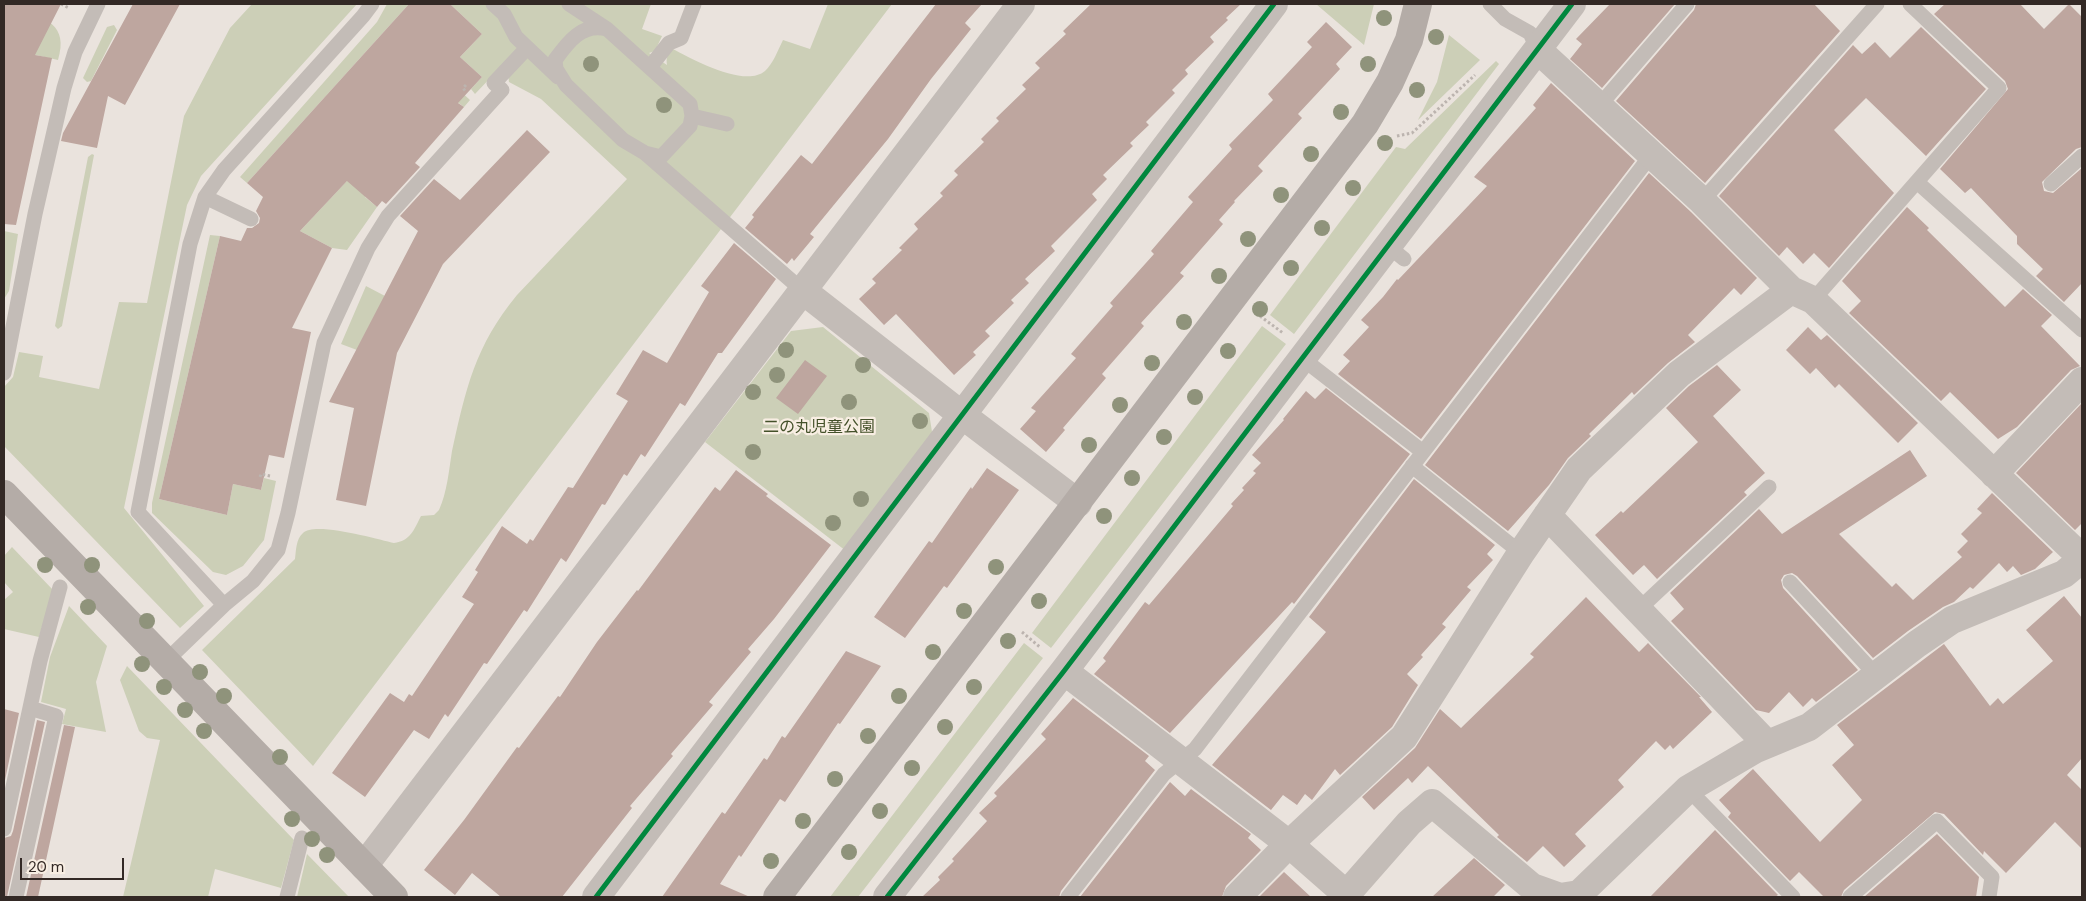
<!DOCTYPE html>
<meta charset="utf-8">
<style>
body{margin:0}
#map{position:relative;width:2086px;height:901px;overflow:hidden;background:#eae3dd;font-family:"DM Sans",sans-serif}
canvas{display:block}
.frame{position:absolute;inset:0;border:5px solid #332925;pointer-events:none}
.scale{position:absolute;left:20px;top:858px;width:104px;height:22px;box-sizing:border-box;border:2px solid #332925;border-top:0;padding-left:6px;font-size:15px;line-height:18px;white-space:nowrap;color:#332925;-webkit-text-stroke:4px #f8eee3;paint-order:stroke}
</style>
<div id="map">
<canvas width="2086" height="901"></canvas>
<div class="frame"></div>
<div class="scale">20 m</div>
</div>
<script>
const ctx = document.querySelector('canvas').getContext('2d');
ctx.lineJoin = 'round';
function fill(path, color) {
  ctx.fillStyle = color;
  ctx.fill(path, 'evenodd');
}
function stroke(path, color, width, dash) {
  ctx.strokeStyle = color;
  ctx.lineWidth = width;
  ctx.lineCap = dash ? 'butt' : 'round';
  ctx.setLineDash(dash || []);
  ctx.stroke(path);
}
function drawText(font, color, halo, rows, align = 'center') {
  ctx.font = font + ' "DM Sans","Noto Sans JP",sans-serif';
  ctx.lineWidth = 4.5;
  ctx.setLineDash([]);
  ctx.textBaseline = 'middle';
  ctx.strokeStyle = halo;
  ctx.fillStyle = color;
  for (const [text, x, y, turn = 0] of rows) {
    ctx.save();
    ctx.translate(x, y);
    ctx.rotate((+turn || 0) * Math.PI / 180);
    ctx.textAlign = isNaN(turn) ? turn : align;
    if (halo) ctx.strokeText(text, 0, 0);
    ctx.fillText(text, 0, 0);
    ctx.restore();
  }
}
fill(new Path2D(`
 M 252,4 L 357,4 L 201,176 L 187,205 L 124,508 L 204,606 L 180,628 L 4,446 L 4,387 L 13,377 L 19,352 L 43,356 L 39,377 L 99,389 L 119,302 L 147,303 L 184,116 L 230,28 Z
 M 387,4 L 409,4 L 247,183 L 240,177 L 377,22 Z
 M 450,4 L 651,4 L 642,29 L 662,36 L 655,51 L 649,53 L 667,65 C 666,58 667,54 673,49 C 694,60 745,88 765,71 C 773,64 778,50 783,40 L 810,49 L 828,4 L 892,4 L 313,766 L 202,650 L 295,559 C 296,550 296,539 303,533 C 314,521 377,539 394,543 C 410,541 414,530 421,516 L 434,515 L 439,510 C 447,493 449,470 452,451 C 466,388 475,346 517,295 L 627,179 L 541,99 L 509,82 L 508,74 L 515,52 L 475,94 L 471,89 L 482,77 L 460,57 L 482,34 Z
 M 1316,4 L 1374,4 L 1364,45 Z
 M 18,6 C 45,19 69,24 58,60 L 27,53 L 4,165 L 4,71 Z
 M 114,25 L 117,30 L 91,81 L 87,82 L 83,78 L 107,27 Z
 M 1449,35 L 1480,60 L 1418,120 L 1437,82 Z
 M 1496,61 L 1499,64 L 1294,334 L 1270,315 L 1396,147 L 1405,149 Z
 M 450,71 L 457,88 L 470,100 L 464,107 L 452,98 L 365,197 L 377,207 L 347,250 L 332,248 L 300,231 Z
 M 92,154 L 94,155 L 62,326 L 58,329 L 55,326 L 88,157 Z
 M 4,231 L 18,234 L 9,291 L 4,299 Z
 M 210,235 L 220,236 L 159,499 L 227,515 L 233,484 L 261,490 L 264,478 L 276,481 L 264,540 L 243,566 L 226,575 L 213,572 L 152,513 L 152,503 Z
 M 366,286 L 385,296 L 357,350 L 341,344 Z
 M 1262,326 L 1286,344 L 1051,648 L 1032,633 Z
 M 823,327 L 929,413 L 933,438 L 846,551 L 705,442 L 791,331 Z
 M 12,547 L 53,590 L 39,637 L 4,629 L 4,600 L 13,592 L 4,582 L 4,556 Z
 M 69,606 L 107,646 L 96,682 L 106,732 L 62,724 L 66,709 L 41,702 L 50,657 Z
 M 1024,643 L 1043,658 L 858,897 L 830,897 Z
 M 127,666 L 294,840 L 281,888 L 215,869 L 208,897 L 123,897 L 160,740 L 147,738 L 139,731 L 120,680 Z
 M 307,854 L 349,897 L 297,897 Z`), '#cccfb7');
fill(new Path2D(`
 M 4,4 L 61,4 L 35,55 L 52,58 L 16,225 L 4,224 Z
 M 133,4 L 180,4 L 125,105 L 108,96 L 97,148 L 61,141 L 63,133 Z
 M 409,4 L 450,4 L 482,34 L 460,57 L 482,77 L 458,103 L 464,107 L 415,163 L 420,167 L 386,204 L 382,201 L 377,207 L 347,181 L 300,231 L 332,248 L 292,328 L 311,332 L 284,458 L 269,455 L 261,490 L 233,484 L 227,515 L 159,499 L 220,236 L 241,241 L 247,228 L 252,228 L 259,223 L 260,218 L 256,211 L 263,197 L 247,183 Z
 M 936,4 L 982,4 L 965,23 L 971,29 L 931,79 L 888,139 L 810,234 L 814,237 L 794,261 L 792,258 L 787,264 L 745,228 L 754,217 L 752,215 L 801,155 L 812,164 Z
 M 1091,4 L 1241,4 L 1226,18 L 1228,20 L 1210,37 L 1214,42 L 1185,70 L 1188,74 L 1172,90 L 1175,93 L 1146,122 L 1149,125 L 1130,143 L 1133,146 L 1103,175 L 1107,179 L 1092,194 L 1097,200 L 1051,246 L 1055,251 L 1025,279 L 1029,283 L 1011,300 L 1014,303 L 985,331 L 990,336 L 973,352 L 976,355 L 954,375 L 896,314 L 884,325 L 859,299 L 876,283 L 872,279 L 902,250 L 899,248 L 918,229 L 914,224 L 943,196 L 940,193 L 958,175 L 954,171 L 984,142 L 981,139 L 999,121 L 996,118 L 1026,89 L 1022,85 L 1040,68 L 1035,63 L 1066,34 L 1063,31 Z
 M 1610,4 L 1675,4 L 1602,88 L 1570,59 L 1582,44 L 1576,39 Z
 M 1696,4 L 1814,4 L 1840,31 L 1705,183 L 1616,101 L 1694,10 Z
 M 1945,4 L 2020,4 L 2044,29 L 2069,4 L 2082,17 L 2082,147 L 2076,149 L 2042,182 L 2044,191 L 2053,193 L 2082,168 L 2082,283 L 2064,302 L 2036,276 L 2043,269 L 2017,244 L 2017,236 L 1971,188 L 1965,193 L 1940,169 L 2008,89 L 2005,81 L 1934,14 Z
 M 1326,22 L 1352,47 L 1336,64 L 1340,69 L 1298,114 L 1302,118 L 1258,166 L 1263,171 L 1234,201 L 1235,202 L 1219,220 L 1223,224 L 1180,273 L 1184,276 L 1141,323 L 1144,326 L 1102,374 L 1106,378 L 1063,428 L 1065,430 L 1046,452 L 1020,429 L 1036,411 L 1031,408 L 1076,358 L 1071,354 L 1113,306 L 1110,303 L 1154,254 L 1151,251 L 1193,202 L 1188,197 L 1232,149 L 1229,145 L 1273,100 L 1268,94 L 1312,47 L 1307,42 Z
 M 1921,27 L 1986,89 L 1926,156 L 1866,98 L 1834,130 L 1894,193 L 1829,268 L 1814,253 L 1803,264 L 1787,247 L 1779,256 L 1719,196 L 1853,45 L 1862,54 L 1875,42 L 1890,58 Z
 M 1551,83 L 1635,161 L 1421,439 L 1338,374 L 1350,361 L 1343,355 L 1369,327 L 1361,320 L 1383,297 L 1397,279 L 1398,280 L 1487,186 L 1474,177 L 1536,108 L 1533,105 Z
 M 527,130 L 550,152 L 443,264 L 397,353 L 366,506 L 336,500 L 354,408 L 329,402 L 418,231 L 400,216 L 434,179 L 460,200 Z
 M 1649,173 L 1691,212 L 1757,278 L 1741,295 L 1734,288 L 1688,335 L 1695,342 L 1668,363 L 1634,395 L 1632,392 L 1589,434 L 1591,436 L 1568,458 L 1549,485 L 1508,531 L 1425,465 Z
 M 1907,207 L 1929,228 L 1927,230 L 2005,307 L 2023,289 L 2052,315 L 2041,326 L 2080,366 L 2071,370 L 2017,427 L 1998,439 L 1950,392 L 1941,401 L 1849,313 L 1861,301 L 1842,281 Z
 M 734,243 L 776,279 L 722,353 L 718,353 L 685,406 L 680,403 L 645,457 L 641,454 L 627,476 L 624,474 L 605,505 L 602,504 L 566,562 L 561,558 L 527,612 L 524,610 L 487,664 L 484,663 L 448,717 L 445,714 L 429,739 L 414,730 L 365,797 L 332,773 L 390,693 L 404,702 L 409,694 L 412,696 L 474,604 L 462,597 L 478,572 L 475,570 L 502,526 L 527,544 L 530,539 L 533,541 L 568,487 L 573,488 L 628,401 L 616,394 L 643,350 L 667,363 L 709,292 L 701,286 Z
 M 1808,327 L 1821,340 L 1827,335 L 1918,423 L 1898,443 L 1839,384 L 1835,388 L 1816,368 L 1810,374 L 1786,350 Z
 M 805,360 L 827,376 L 798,414 L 776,398 Z
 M 1717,365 L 1741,390 L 1713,416 L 1765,473 L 1744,492 L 1747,495 L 1657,579 L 1644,565 L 1633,575 L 1595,535 L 1621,511 L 1623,513 L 1698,442 L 1666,408 L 1689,386 Z
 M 1326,388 L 1410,454 L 1294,604 L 1292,602 L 1170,733 L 1094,674 L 1106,661 L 1103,658 L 1145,602 L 1149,605 L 1233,506 L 1231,504 L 1244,490 L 1242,488 L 1256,473 L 1253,471 L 1261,463 L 1252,455 L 1284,420 L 1283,419 L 1306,391 L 1315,399 Z
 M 2082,403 L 2082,523 L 2075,530 L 2016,473 Z
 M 1910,450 L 1927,476 L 1839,534 L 1892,587 L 1896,583 L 1913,600 L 1962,557 L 1957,552 L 1968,541 L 1961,534 L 1982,513 L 1977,509 L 1992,493 L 2053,552 L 2035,569 L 2021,575 L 2013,566 L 2007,572 L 1999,563 L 1973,589 L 1970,587 L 1954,602 L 1943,607 L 1908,631 L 1873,658 L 1797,576 L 1792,573 L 1784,575 L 1781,580 L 1783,588 L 1858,670 L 1816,702 L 1812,698 L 1803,707 L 1789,692 L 1769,713 L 1756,710 L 1671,621 L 1684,609 L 1670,593 L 1759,509 L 1782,534 Z
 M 987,468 L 1019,490 L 947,588 L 944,586 L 905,638 L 874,617 L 929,541 L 932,543 L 971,487 L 972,489 Z
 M 736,470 L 768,494 L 766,496 L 831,545 L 774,619 L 748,649 L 751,652 L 709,702 L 713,705 L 671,754 L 673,756 L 630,806 L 632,808 L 562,897 L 501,897 L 472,873 L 455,895 L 424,870 L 464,820 L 517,747 L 519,748 L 558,696 L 560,697 L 597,642 L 637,590 L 638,591 L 715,487 L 720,491 Z
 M 1414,479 L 1495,545 L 1487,554 L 1493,560 L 1467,587 L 1471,590 L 1442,624 L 1446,627 L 1421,655 L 1423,657 L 1407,674 L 1418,685 L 1392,727 L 1340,775 L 1335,769 L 1312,800 L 1305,794 L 1297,805 L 1283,795 L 1271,810 L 1212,765 L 1326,632 L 1309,617 Z
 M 2064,596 L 2082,618 L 2082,758 L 2067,775 L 2082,790 L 2082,849 L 2055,822 L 2006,873 L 1984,851 L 1983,855 L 1944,814 L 1935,812 L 1844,890 L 1841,897 L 1824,897 L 1799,872 L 1790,881 L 1728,817 L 1731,813 L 1719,800 L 1753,769 L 1820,842 L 1862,800 L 1832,765 L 1854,745 L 1837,725 L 1944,644 L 1990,706 L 1998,698 L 2003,704 L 2053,661 L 2026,630 Z
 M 1586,597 L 1639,652 L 1648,643 L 1701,697 L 1699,697 L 1712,712 L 1673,749 L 1670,745 L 1665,750 L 1656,741 L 1618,780 L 1624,787 L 1575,834 L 1586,846 L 1564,867 L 1543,846 L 1527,862 L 1497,837 L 1499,835 L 1428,766 L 1412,783 L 1408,778 L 1374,810 L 1362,797 L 1415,748 L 1440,709 L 1461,728 L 1534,657 L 1530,654 Z
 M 846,651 L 881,666 L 840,724 L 838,723 L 785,802 L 780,799 L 741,857 L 739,855 L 720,884 L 750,897 L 662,897 L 722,812 L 725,814 L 764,758 L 767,760 L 782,736 L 785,738 Z
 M 1073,698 L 1149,756 L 1145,761 L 1155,770 L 1061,891 L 1059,897 L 922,897 L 940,880 L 938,877 L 954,861 L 952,859 L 987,821 L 979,813 L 997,796 L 994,793 L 1046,739 L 1041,734 Z
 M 4,709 L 19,713 L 4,785 Z
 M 37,720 L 45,722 L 7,897 L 4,897 L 4,838 L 11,836 L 13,831 Z
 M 64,725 L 75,727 L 38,897 L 26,897 Z
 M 1170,782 L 1185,796 L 1191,789 L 1251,834 L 1248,838 L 1261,850 L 1226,886 L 1222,897 L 1080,897 Z
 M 1715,830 L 1778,895 L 1775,897 L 1650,897 Z
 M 1937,834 L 1979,877 L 1976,897 L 1864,897 Z
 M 1474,858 L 1505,885 L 1493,897 L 1432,897 Z
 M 1284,872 L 1311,897 L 1259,897 Z`), '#bea69f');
stroke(new Path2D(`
 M 61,4 L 69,8
 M 466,85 L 463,88 L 466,92
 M 1397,136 L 1412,133 L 1475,75
 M 1260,316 L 1283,333
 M 260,477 L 261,474 L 270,476
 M 1022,632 L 1041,648`), '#bcb4af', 3, [2.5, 2.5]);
stroke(new Path2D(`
 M 493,4 L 504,14 L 516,37 L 558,77
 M 569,4 L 607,29
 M 1490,4 L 1505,19 L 1530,33 L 1538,50
 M 650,67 L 669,43 L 681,38 L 694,4
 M 1599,106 L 1687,4
 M 692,116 L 727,124
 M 645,153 L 661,157 L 690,126 L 692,116 L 690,104 L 607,29 C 583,22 568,42 555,60 L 556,69 L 566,85 L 623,140 L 645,153 L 802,290
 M 1917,182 L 2082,330
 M 2051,184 L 2082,156
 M 205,197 L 251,219
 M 1702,201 L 1877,4
 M 1388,246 L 1404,259
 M 1813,300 L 1999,88 L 1910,4
 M 1303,359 L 1423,452
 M 4,373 L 35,214 L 64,88 L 75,52 L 98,4
 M 1412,466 L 1521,553
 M 1790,582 L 1876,675
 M 224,605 L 138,512 L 190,244 L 205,197 L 224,170 L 363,16 L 372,4
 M 1638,610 L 1769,487
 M 166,661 L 224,605 L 253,581 L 278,550 L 288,513 L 324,343 L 368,248 L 388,216 L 502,90 L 494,83 L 527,48
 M 1688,789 L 1793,897
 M 4,829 L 40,661 L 60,587
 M 16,897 L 56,716 L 30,708
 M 287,897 L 302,838
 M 1068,897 L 1164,774 L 1195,749 L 1652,154
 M 1850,897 L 1937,821 L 1992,877 L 1989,897`), '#c3bcb7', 15);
stroke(new Path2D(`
 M 1538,50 L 1702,201 L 1791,290 L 1813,300 L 2082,558
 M 802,290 L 962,415 L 1078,503
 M 1994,474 L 2082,381
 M 1547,515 L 1767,744
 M 1064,671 L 1289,844 L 1346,894
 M 364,866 L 1021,4
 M 596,897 L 1274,4
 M 887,897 L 1064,671 L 1572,4
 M 1237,897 L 1289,844 L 1404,737 L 1521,553 L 1579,469 L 1679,374 L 1791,290
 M 1344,897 L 1409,823 L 1432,803 L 1532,887 L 1560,897 L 1579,894 L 1688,789 L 1756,749 L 1809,727 L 1917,644 L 1952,620 L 2064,574 L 2082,559`), '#c3bcb7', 28);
stroke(new Path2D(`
 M 4,494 L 394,897
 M 777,897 L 1365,124 L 1390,82 L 1409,40 L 1418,4`), '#b4aca7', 28);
stroke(new Path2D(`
 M 596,897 L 1274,4
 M 887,897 L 1064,671 L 1572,4`), '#00873e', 5);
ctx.fillStyle = '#8f937b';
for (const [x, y] of [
 [1384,18],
 [1436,37],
 [591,64],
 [1368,64],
 [1417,90],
 [664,105],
 [1341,112],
 [1385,143],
 [1311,154],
 [1353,188],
 [1281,195],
 [1322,228],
 [1248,239],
 [1291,268],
 [1219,276],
 [1260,309],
 [1184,322],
 [786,350],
 [1228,351],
 [1152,363],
 [863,365],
 [777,375],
 [753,392],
 [1195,397],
 [849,402],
 [1120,405],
 [920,421],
 [1164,437],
 [1089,445],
 [753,452],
 [1132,478],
 [861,499],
 [1104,516],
 [833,523],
 [45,565],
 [92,565],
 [996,567],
 [1039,601],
 [88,607],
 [964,611],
 [147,621],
 [1008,641],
 [933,652],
 [142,664],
 [200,672],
 [164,687],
 [974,687],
 [224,696],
 [899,696],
 [185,710],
 [945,727],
 [204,731],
 [868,736],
 [280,757],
 [912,768],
 [835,779],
 [880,811],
 [292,819],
 [803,821],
 [312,839],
 [849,852],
 [327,855],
 [771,861]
]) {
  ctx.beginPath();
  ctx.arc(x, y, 8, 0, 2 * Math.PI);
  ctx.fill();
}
drawText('16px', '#44512a', '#f8eee3', [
 ["二の丸児童公園",819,428]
]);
</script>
